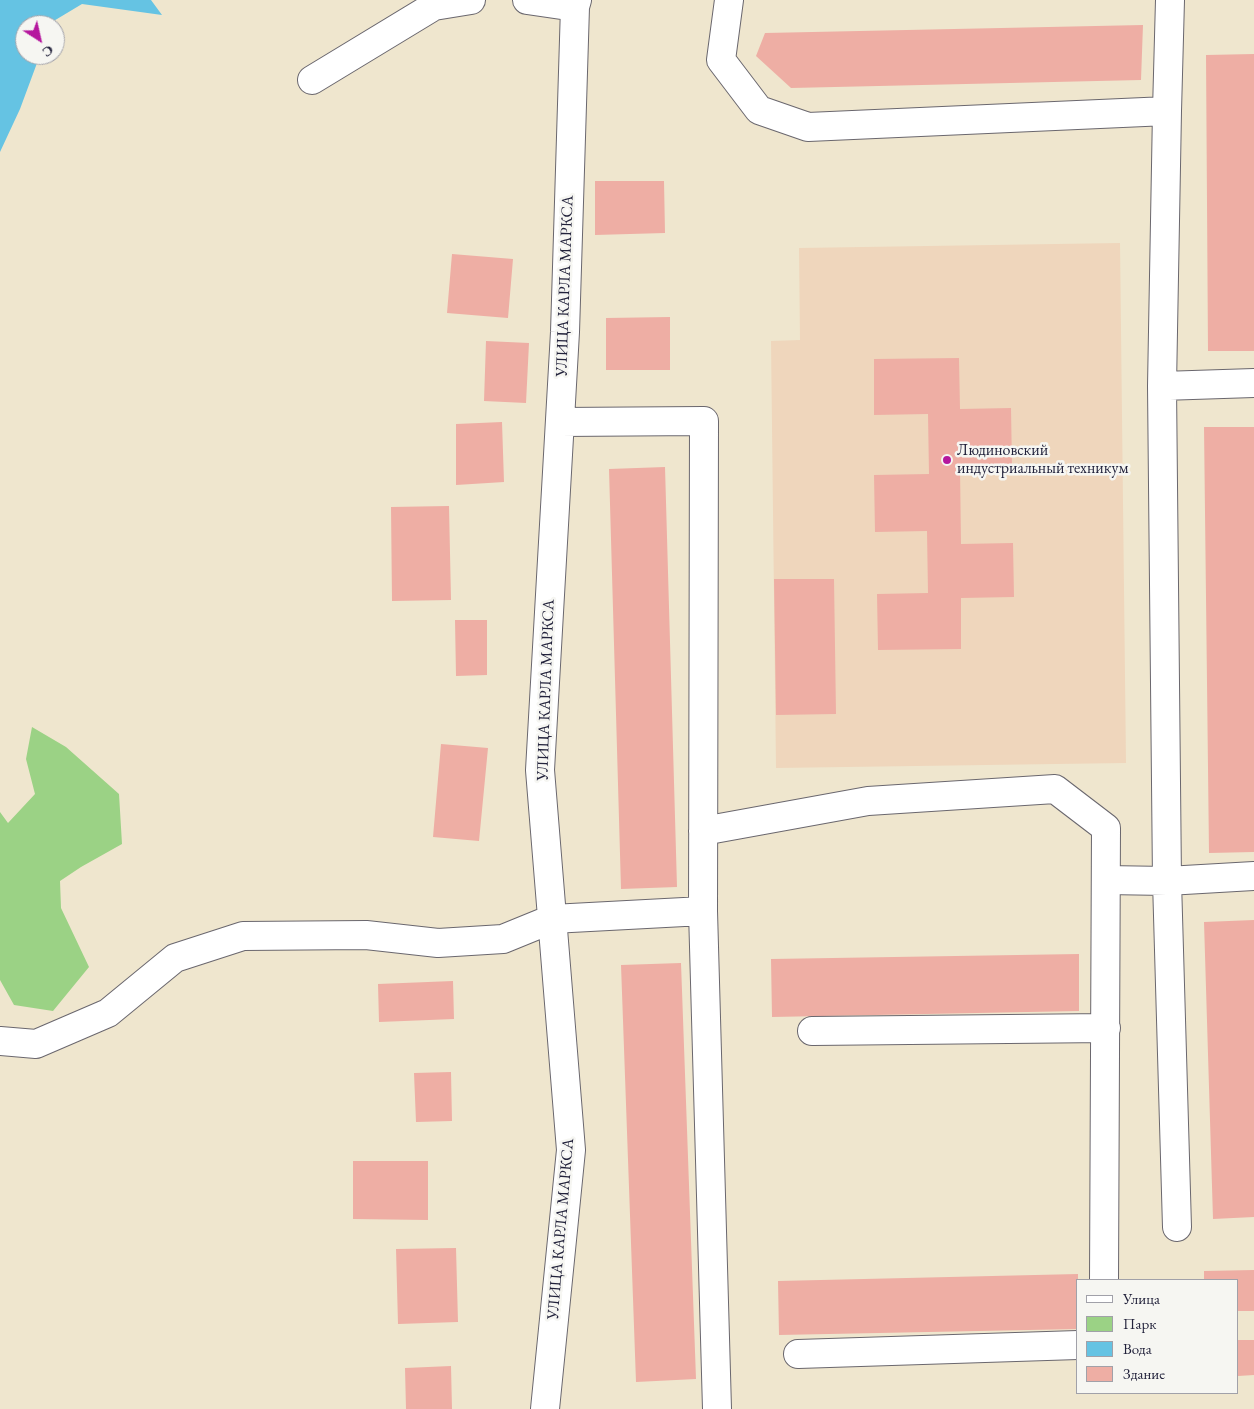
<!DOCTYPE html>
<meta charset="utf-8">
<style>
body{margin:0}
#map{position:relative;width:1254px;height:1409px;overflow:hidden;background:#efe6ce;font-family:"EB Garamond",serif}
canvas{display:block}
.legend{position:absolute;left:1076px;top:1279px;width:162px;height:115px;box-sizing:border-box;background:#f6f6f2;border:1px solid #a1a1a9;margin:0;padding:6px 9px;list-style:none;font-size:15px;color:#22223b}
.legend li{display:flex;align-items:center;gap:10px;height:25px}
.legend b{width:25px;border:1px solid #a1a1a9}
.north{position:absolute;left:15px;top:15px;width:50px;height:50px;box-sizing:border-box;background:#f6f6f2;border:1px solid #a1a1a9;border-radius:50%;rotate:145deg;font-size:14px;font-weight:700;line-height:20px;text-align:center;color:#22223b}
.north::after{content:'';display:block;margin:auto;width:18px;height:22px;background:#b5179e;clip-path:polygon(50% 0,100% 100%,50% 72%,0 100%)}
</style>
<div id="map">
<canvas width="1254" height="1409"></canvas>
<ul class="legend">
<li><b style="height:6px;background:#fff"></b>Улица</li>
<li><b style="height:14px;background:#9bd285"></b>Парк</li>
<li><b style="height:14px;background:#65c3e3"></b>Вода</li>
<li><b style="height:14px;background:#eeaea4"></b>Здание</li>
</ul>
<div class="north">С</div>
</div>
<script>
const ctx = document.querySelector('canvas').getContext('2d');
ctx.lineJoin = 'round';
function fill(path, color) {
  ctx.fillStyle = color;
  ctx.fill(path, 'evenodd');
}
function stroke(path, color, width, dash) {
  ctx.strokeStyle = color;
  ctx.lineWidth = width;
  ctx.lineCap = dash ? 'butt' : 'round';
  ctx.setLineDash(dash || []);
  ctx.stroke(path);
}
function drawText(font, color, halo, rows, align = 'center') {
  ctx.font = font + ' "EB Garamond",serif';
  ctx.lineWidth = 5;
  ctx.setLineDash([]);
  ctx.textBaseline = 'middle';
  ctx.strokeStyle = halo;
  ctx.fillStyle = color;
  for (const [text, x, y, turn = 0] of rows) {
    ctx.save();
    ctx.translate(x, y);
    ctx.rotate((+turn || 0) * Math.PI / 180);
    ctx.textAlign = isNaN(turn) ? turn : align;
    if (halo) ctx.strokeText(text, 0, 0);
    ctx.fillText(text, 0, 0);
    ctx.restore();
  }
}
fill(new Path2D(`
 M 1120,243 L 1126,763 L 776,768 L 771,341 L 800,340 L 799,248 Z`), '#efd6bc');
fill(new Path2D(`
 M 32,727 L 66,747 L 119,794 L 122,844 L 81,867 L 60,881 L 61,908 L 89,967 L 53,1011 L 14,1005 L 0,980 L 0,812 L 8,823 L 35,794 L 26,759 Z`), '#9bd285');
fill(new Path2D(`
 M 0,0 L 151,0 L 162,15 L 82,4 L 52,22 L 51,25 L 25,25 L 25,55 L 40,55 L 20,109 L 0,152 Z`), '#65c3e3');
fill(new Path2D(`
 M 1143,25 L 1141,80 L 791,88 L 756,56 L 765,33 Z
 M 1254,54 L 1254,351 L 1208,351 L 1206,55 Z
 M 595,181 L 664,181 L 665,233 L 595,235 Z
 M 452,254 L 513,259 L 508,318 L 447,313 Z
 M 670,317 L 670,370 L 606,370 L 606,318 Z
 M 486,341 L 529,343 L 526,403 L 484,401 Z
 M 959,358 L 960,409 L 1011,408 L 1012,467 L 960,468 L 961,544 L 1013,543 L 1014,597 L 961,598 L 961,649 L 878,650 L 877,594 L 928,593 L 927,531 L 875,532 L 874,475 L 929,474 L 928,414 L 874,415 L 874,359 Z
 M 502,422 L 504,482 L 456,485 L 456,424 Z
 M 1204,427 L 1254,427 L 1254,852 L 1209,853 Z
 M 665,467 L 677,887 L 621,889 L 609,469 Z
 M 449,506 L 451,600 L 392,601 L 391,507 Z
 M 774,579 L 834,579 L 836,714 L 776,715 Z
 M 455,620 L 487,620 L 487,675 L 456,676 Z
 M 441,744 L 488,748 L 479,841 L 433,837 Z
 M 1254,920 L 1254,1217 L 1213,1219 L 1204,922 Z
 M 1079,954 L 1079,1011 L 772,1017 L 771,959 Z
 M 681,963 L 696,1379 L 636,1382 L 621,965 Z
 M 453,981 L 454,1019 L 379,1022 L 378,984 Z
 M 451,1072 L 452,1121 L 416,1122 L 414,1073 Z
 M 353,1161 L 428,1161 L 428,1220 L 353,1219 Z
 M 456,1248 L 458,1322 L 398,1324 L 396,1249 Z
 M 1254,1270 L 1254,1311 L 1238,1311 L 1238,1280 L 1204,1280 L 1204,1271 Z
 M 1078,1274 L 1078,1329 L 779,1335 L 778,1281 Z
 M 1238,1340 L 1254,1340 L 1254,1375 L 1238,1376 Z
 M 451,1366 L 452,1409 L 406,1409 L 405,1368 Z`), '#eeaea4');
const minor = new Path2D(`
 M 527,0 L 575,7
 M 729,0 L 721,60 L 759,110 L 808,127 L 1167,111 L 1170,0
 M 312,80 L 434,6 L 471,0
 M 1167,111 L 1162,386 L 1167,881 L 1177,1227
 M 1162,386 L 1254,383
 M 703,831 L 868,801 L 1055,789 L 1106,828 L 1104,1280
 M 1106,880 L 1167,881 L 1254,876
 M 703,911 L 717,1409
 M 812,1031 L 1106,1028
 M 0,1041 L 36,1044 L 108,1013 L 175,958 L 243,936 L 366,935 L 438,943 L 503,939 L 552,919 L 703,911 L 704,421 L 560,422
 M 798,1354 L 1078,1345
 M 545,1409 L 571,1150 L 540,770 L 565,332 L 575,7 L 577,0`);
stroke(minor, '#6a676e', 30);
stroke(minor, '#fff', 28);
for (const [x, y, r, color] of [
 [947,460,5,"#b5179e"]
]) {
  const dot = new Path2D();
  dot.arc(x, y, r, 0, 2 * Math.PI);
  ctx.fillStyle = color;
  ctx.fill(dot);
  stroke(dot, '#f6f6f2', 2);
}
drawText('16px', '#22223b', '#f6f6f2', [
 ["УЛИЦА КАРЛА МАРКСА",565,286,-88],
 ["УЛИЦА КАРЛА МАРКСА",546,690,-88],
 ["УЛИЦА КАРЛА МАРКСА",561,1229,-85]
]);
drawText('16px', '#22223b', '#f6f6f2', [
 ["Людиновский",957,451],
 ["индустриальный техникум",957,469]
], 'left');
</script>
